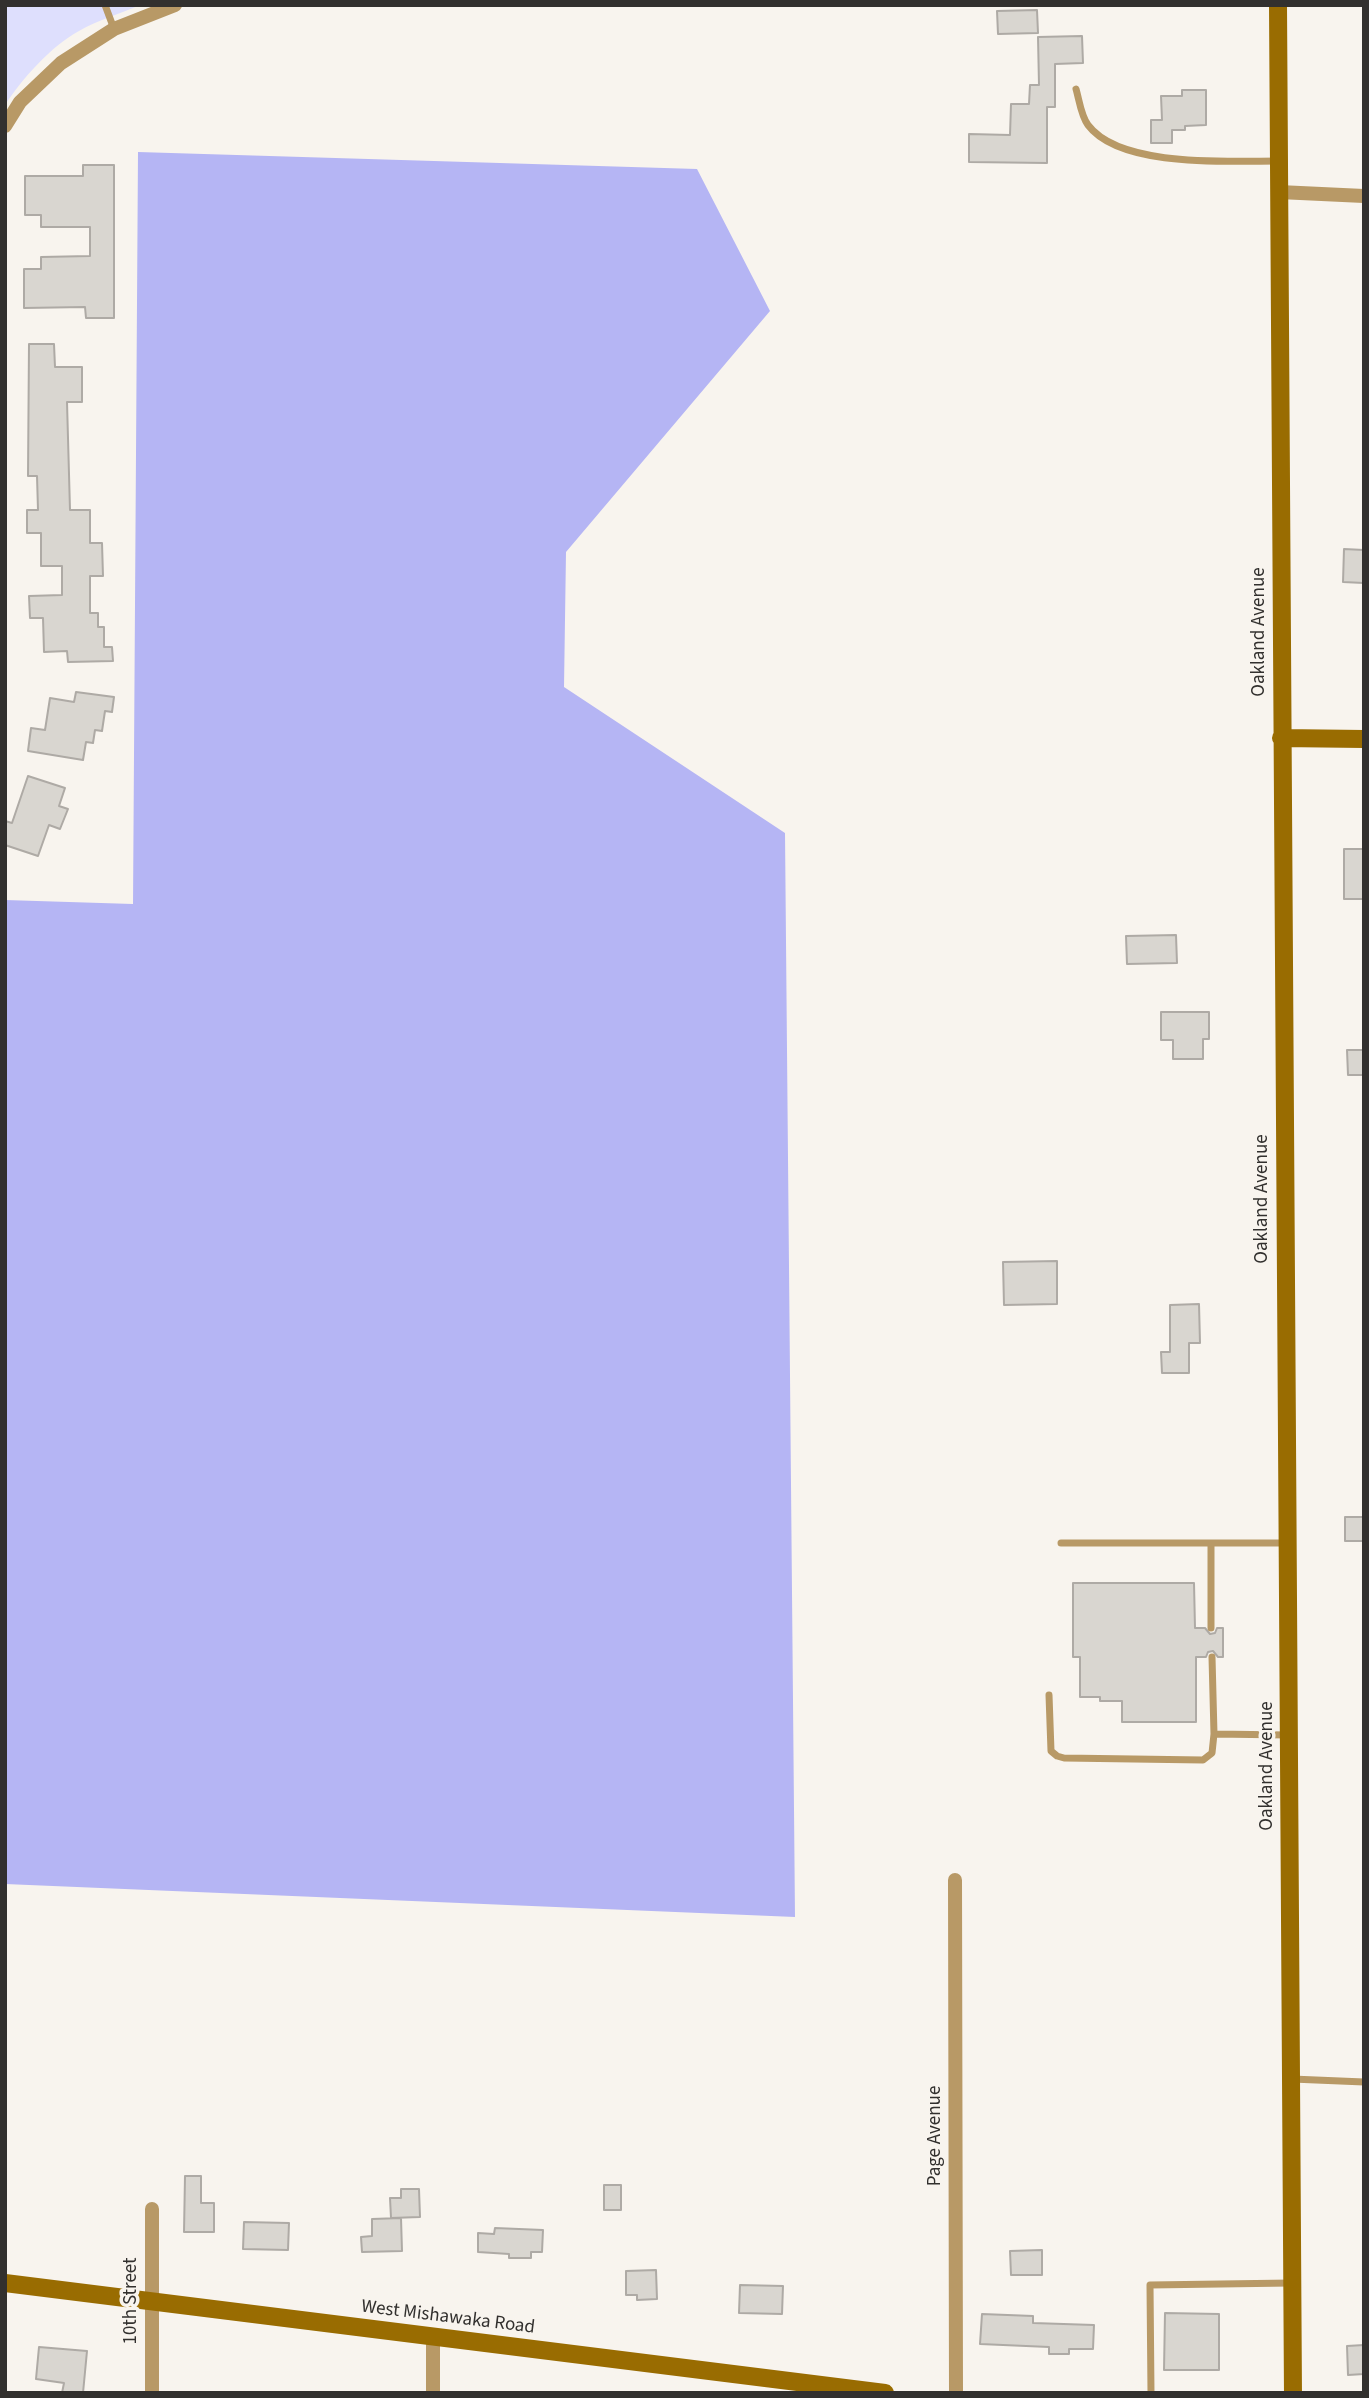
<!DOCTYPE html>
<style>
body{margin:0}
#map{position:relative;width:1369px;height:2398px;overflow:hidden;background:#f8f4ee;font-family:"Source Sans 3",sans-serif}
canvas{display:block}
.frame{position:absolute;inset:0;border:7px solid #32302e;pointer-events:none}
</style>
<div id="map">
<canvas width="1369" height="2398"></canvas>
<div class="frame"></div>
</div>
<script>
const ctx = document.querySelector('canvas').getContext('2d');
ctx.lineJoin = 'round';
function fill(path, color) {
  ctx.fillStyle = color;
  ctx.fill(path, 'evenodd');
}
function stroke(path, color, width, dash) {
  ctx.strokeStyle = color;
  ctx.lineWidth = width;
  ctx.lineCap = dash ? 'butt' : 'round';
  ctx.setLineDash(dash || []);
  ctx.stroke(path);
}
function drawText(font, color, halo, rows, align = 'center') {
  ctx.font = font + ' "Source Sans 3",sans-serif';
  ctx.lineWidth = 7;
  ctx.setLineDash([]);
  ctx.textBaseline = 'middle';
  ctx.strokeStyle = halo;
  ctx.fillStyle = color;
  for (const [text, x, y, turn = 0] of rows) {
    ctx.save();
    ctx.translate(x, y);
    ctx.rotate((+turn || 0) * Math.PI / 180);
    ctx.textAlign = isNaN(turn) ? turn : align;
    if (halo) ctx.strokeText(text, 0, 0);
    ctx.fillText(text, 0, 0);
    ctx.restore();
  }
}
fill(new Path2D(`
 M 5,5 L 140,5 C 120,14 98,20 79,31 C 51,46 22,79 5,105 Z`), '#dedffd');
fill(new Path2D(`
 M 138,152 L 697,169 L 770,311 L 566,552 L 564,687 L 785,833 L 795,1917 L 5,1884 L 5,900 L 133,904 Z`), '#b5b5f4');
const building = new Path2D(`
 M 1037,10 L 1038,33 L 998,34 L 997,11 Z
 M 1082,36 L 1083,63 L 1055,64 L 1055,107 L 1047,107 L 1047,163 L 969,162 L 969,134 L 1010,135 L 1011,104 L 1029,104 L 1030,85 L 1039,85 L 1038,37 Z
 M 1182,90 L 1206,90 L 1206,125 L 1185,126 L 1185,130 L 1172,130 L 1172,143 L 1151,143 L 1151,120 L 1162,120 L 1161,96 L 1182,96 Z
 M 83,165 L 114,165 L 114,318 L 86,318 L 85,307 L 24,308 L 24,269 L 41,269 L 41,257 L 90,256 L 90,227 L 41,227 L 41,215 L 25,215 L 25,176 L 83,176 Z
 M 29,344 L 54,344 L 55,367 L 82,367 L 82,402 L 67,402 L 70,510 L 90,510 L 90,543 L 102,543 L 103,576 L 90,576 L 90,613 L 98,613 L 98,627 L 104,627 L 104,647 L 112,647 L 113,661 L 68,662 L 67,651 L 44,652 L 43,618 L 30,618 L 29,596 L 62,595 L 62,566 L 41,566 L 41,533 L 27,533 L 27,510 L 38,510 L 37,476 L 28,476 Z
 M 1344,549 L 1364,550 L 1364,583 L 1343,582 Z
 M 76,692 L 114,697 L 112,712 L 105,711 L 102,731 L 95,730 L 93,743 L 86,742 L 83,760 L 28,751 L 31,728 L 45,730 L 50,698 L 74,702 Z
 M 28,776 L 65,788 L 59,806 L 68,809 L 60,829 L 49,825 L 38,856 L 5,845 L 5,821 L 12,823 Z
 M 1344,849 L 1364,849 L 1364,899 L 1344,899 Z
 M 1176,935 L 1177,963 L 1127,964 L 1126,936 Z
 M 1161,1012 L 1209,1012 L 1209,1039 L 1203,1039 L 1203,1059 L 1173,1059 L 1173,1040 L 1161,1040 Z
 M 1347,1050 L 1364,1050 L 1364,1075 L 1348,1075 Z
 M 1057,1261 L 1057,1304 L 1004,1305 L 1003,1262 Z
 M 1199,1304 L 1200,1343 L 1189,1343 L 1189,1373 L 1162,1373 L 1161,1352 L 1170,1352 L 1170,1305 Z
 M 1345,1517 L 1364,1517 L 1364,1541 L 1345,1541 Z
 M 1073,1583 L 1194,1583 L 1195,1628 L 1205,1628 L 1210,1634 L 1215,1633 L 1217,1628 L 1223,1628 L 1223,1657 L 1218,1657 L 1213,1651 L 1208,1652 L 1206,1657 L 1196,1657 L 1196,1722 L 1122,1722 L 1122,1701 L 1100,1701 L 1100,1697 L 1080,1697 L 1080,1657 L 1073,1657 Z
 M 185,2176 L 201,2176 L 201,2203 L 214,2203 L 214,2232 L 184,2232 Z
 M 604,2185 L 621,2185 L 621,2210 L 604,2210 Z
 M 401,2189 L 419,2189 L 420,2217 L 391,2218 L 390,2198 L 401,2198 Z
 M 401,2218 L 402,2251 L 362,2252 L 361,2237 L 372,2236 L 372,2219 Z
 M 244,2222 L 289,2223 L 288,2250 L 243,2249 Z
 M 495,2228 L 543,2230 L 542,2252 L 531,2252 L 531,2258 L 509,2258 L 509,2254 L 478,2252 L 478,2233 L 494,2234 Z
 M 1042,2250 L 1042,2275 L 1011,2275 L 1010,2251 Z
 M 656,2270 L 657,2299 L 637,2300 L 637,2295 L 626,2295 L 626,2271 Z
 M 740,2285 L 783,2286 L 782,2314 L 739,2313 Z
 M 1165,2313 L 1219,2314 L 1219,2370 L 1164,2370 Z
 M 982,2314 L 1033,2316 L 1033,2323 L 1094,2325 L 1093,2349 L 1069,2349 L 1069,2354 L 1049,2354 L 1049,2347 L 980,2344 Z
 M 1364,2345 L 1364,2374 L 1348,2375 L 1347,2346 Z
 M 39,2347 L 87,2351 L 83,2393 L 62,2393 L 64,2383 L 36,2379 Z`);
fill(building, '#d9d6d0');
stroke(building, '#aeaaa5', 2);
stroke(new Path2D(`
 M 105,5 L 114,29
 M 1076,89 C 1079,99 1081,116 1088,125 C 1120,168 1230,161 1278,161
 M 1061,1543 L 1211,1543
 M 1211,1628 L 1211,1543 L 1286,1543
 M 1212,1657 L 1214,1734
 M 1049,1695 L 1051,1751 L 1057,1756 L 1064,1758 L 1203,1760 L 1212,1753 L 1214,1734 L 1288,1735
 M 1292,2079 L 1364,2082
 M 1151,2393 L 1150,2285 L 1291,2283`), '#b89966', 7);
stroke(new Path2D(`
 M 5,126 L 20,102 L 61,63 L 114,29 L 175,5
 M 1279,192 L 1364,196
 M 955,1880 L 956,2393
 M 433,2337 L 433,2393
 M 152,2393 L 152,2209`), '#b89966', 14);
stroke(new Path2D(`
 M 1278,5 L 1293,2393
 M 1281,738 L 1364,739
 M 5,2283 L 885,2393`), '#996c01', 18);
drawText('19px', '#32302e', '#f8f4ee', [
 ["Oakland Avenue",1260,632,-90],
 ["Oakland Avenue",1263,1199,-90],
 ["Oakland Avenue",1268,1766,-90],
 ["Page Avenue",936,2136,-90],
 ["10th Street",132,2301,-90],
 ["West Mishawaka Road",448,2318,7]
]);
</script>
